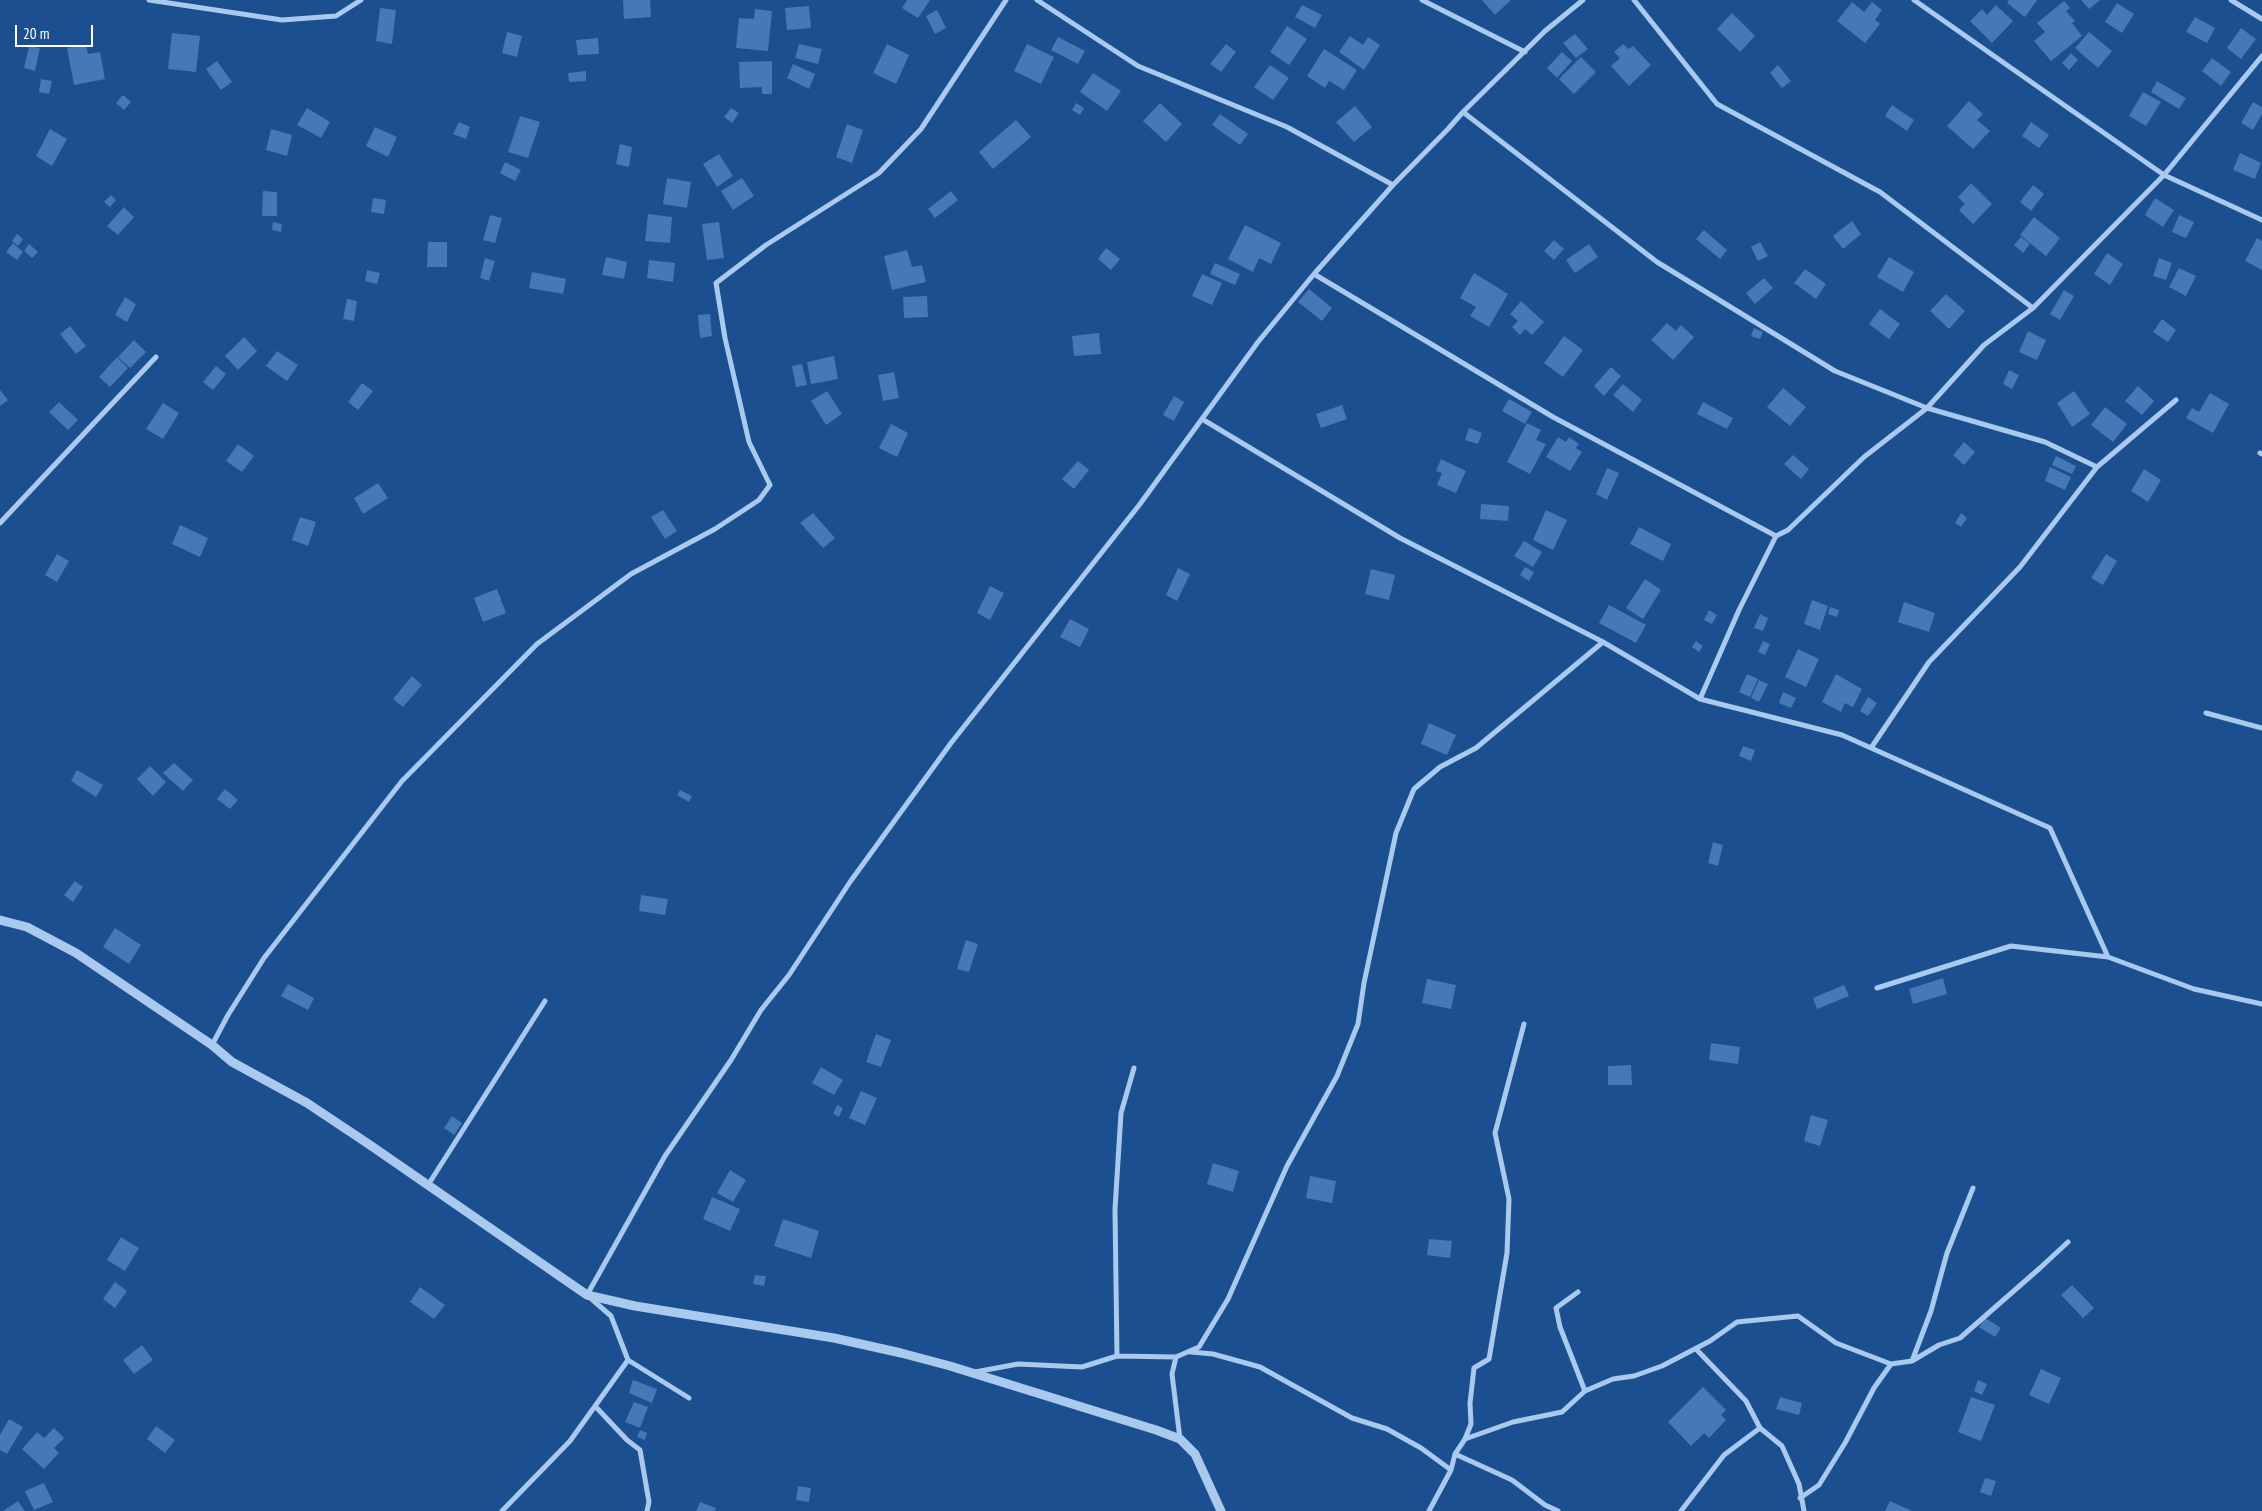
<!DOCTYPE html>
<style>
body{margin:0}
#map{position:relative;width:2262px;height:1511px;overflow:hidden;background:#1b4f8f;font-family:"PT Sans Narrow",sans-serif}
canvas{display:block}
.scale{position:absolute;left:15px;top:25px;width:78px;height:22px;box-sizing:border-box;border:2px solid #fff;border-top:0;padding-left:6px;font-size:15px;line-height:18px;white-space:nowrap;color:#fff;-webkit-text-stroke:4px #1b4f8f;paint-order:stroke}
</style>
<div id="map">
<canvas width="2262" height="1511"></canvas>
<div class="scale">20 m</div>
</div>
<script>
const ctx = document.querySelector('canvas').getContext('2d');
ctx.lineJoin = 'round';
function fill(path, color) {
  ctx.fillStyle = color;
  ctx.fill(path, 'evenodd');
}
function stroke(path, color, width, dash) {
  ctx.strokeStyle = color;
  ctx.lineWidth = width;
  ctx.lineCap = dash ? 'butt' : 'round';
  ctx.setLineDash(dash || []);
  ctx.stroke(path);
}
fill(new Path2D(`
 M 623,0 L 650,0 L 651,17 L 624,19 Z
 M 907,0 L 930,0 L 918,18 L 902,8 Z
 M 1482,0 L 1511,0 L 1495,15 Z
 M 2009,0 L 2037,0 L 2025,17 L 2007,3 Z
 M 2081,0 L 2100,0 L 2089,9 Z
 M 2064,1 L 2070,8 L 2066,11 L 2075,21 L 2072,23 L 2082,36 L 2051,61 L 2034,41 L 2045,32 L 2037,23 Z
 M 1852,2 L 1864,12 L 1872,2 L 1882,10 L 1875,20 L 1880,24 L 1865,43 L 1837,21 Z
 M 2117,3 L 2134,14 L 2122,33 L 2105,22 Z
 M 1302,5 L 1322,15 L 1315,28 L 1295,17 Z
 M 1996,5 L 2013,21 L 1992,43 L 1970,21 L 1982,9 L 1987,15 Z
 M 809,6 L 811,28 L 787,30 L 785,8 Z
 M 380,8 L 396,10 L 392,44 L 376,41 Z
 M 755,9 L 772,11 L 768,51 L 736,48 L 739,18 L 754,19 Z
 M 937,10 L 946,28 L 935,34 L 926,16 Z
 M 1732,13 L 1755,36 L 1740,52 L 1717,29 Z
 M 2195,17 L 2215,28 L 2207,43 L 2186,32 Z
 M 1287,26 L 1307,39 L 1289,65 L 1270,52 Z
 M 2241,28 L 2256,39 L 2241,59 L 2227,48 Z
 M 507,32 L 522,36 L 517,57 L 502,53 Z
 M 2089,32 L 2112,51 L 2098,68 L 2075,48 Z
 M 172,33 L 200,36 L 196,72 L 168,69 Z
 M 1575,34 L 1588,49 L 1576,58 L 1563,43 Z
 M 1350,36 L 1363,45 L 1368,37 L 1380,45 L 1364,70 L 1339,52 Z
 M 1058,37 L 1085,51 L 1078,64 L 1051,50 Z
 M 598,38 L 599,54 L 578,55 L 576,40 Z
 M 799,44 L 822,49 L 818,64 L 795,58 Z
 M 887,44 L 909,55 L 896,84 L 873,73 Z
 M 1027,44 L 1054,57 L 1041,84 L 1014,71 Z
 M 1226,44 L 1236,52 L 1221,72 L 1210,64 Z
 M 1623,44 L 1629,49 L 1633,46 L 1651,65 L 1629,86 L 1611,66 L 1620,58 L 1614,52 Z
 M 86,45 L 88,54 L 100,52 L 105,79 L 74,85 L 67,48 Z
 M 29,46 L 40,48 L 35,71 L 24,68 Z
 M 1324,49 L 1357,70 L 1344,90 L 1329,81 L 1325,88 L 1307,76 Z
 M 1562,52 L 1572,61 L 1557,78 L 1547,68 Z
 M 2071,53 L 2078,60 L 2069,70 L 2062,63 Z
 M 1581,57 L 1596,72 L 1574,94 L 1559,79 Z
 M 2212,58 L 2231,72 L 2221,86 L 2202,71 Z
 M 217,61 L 232,82 L 221,90 L 206,69 Z
 M 772,61 L 772,94 L 762,94 L 762,87 L 740,88 L 739,62 Z
 M 793,64 L 815,74 L 809,89 L 787,78 Z
 M 1270,65 L 1289,78 L 1273,100 L 1254,87 Z
 M 1778,65 L 1791,81 L 1782,88 L 1770,73 Z
 M 586,71 L 586,81 L 569,82 L 568,73 Z
 M 1093,73 L 1121,91 L 1107,111 L 1080,92 Z
 M 41,79 L 52,81 L 49,94 L 39,92 Z
 M 2157,81 L 2186,98 L 2179,109 L 2151,92 Z
 M 2143,92 L 2161,102 L 2146,126 L 2129,116 Z
 M 123,95 L 131,102 L 124,110 L 116,103 Z
 M 1969,101 L 1983,114 L 1977,120 L 1990,131 L 1973,149 L 1947,126 Z
 M 2253,102 L 2262,107 L 2262,114 L 2253,130 L 2241,123 Z
 M 1076,103 L 1084,108 L 1080,115 L 1072,110 Z
 M 1160,103 L 1182,124 L 1166,142 L 1143,121 Z
 M 1892,105 L 1914,120 L 1907,131 L 1885,116 Z
 M 1355,106 L 1372,127 L 1354,142 L 1336,122 Z
 M 307,108 L 330,122 L 321,138 L 297,125 Z
 M 731,108 L 739,113 L 732,123 L 724,117 Z
 M 1220,114 L 1248,134 L 1240,145 L 1212,125 Z
 M 520,116 L 540,122 L 528,158 L 508,152 Z
 M 1016,120 L 1031,137 L 993,169 L 979,152 Z
 M 459,122 L 470,127 L 466,139 L 453,134 Z
 M 2031,122 L 2049,135 L 2039,148 L 2022,136 Z
 M 847,124 L 863,130 L 852,163 L 836,157 Z
 M 375,127 L 397,137 L 388,157 L 366,146 Z
 M 50,129 L 67,139 L 52,166 L 36,156 Z
 M 271,129 L 292,135 L 287,156 L 266,150 Z
 M 620,144 L 632,147 L 629,167 L 616,164 Z
 M 2240,153 L 2261,163 L 2255,179 L 2233,170 Z
 M 719,154 L 733,176 L 717,187 L 703,164 Z
 M 505,162 L 521,170 L 515,181 L 500,173 Z
 M 667,178 L 691,182 L 687,208 L 663,204 Z
 M 742,178 L 754,196 L 733,210 L 721,191 Z
 M 1971,183 L 1992,204 L 1973,224 L 1959,210 L 1965,204 L 1958,197 Z
 M 2033,185 L 2044,194 L 2031,211 L 2020,202 Z
 M 263,191 L 277,192 L 277,216 L 262,216 Z
 M 951,191 L 958,200 L 935,218 L 928,209 Z
 M 111,195 L 116,200 L 110,207 L 104,202 Z
 M 373,198 L 386,200 L 384,214 L 371,212 Z
 M 2155,198 L 2174,210 L 2163,227 L 2145,215 Z
 M 124,207 L 134,217 L 118,235 L 107,226 Z
 M 648,214 L 672,217 L 670,243 L 645,241 Z
 M 490,215 L 502,218 L 495,243 L 483,240 Z
 M 2179,215 L 2194,222 L 2186,238 L 2172,232 Z
 M 2034,217 L 2060,238 L 2046,256 L 2020,235 Z
 M 1852,221 L 1861,234 L 1843,249 L 1833,236 Z
 M 273,222 L 282,224 L 281,232 L 272,230 Z
 M 719,222 L 724,258 L 707,260 L 702,224 Z
 M 1245,225 L 1281,243 L 1271,264 L 1259,258 L 1253,272 L 1228,259 Z
 M 1704,230 L 1727,250 L 1720,259 L 1696,239 Z
 M 17,234 L 23,239 L 18,246 L 12,241 Z
 M 2021,237 L 2030,244 L 2023,253 L 2014,245 Z
 M 2257,238 L 2262,241 L 2262,270 L 2245,261 Z
 M 1554,240 L 1564,249 L 1554,260 L 1544,251 Z
 M 428,242 L 447,242 L 447,267 L 427,267 Z
 M 1760,242 L 1768,256 L 1758,261 L 1751,247 Z
 M 13,243 L 23,252 L 17,260 L 6,252 Z
 M 29,244 L 38,252 L 32,258 L 24,251 Z
 M 1589,244 L 1598,257 L 1575,273 L 1566,260 Z
 M 1106,248 L 1120,259 L 1111,270 L 1098,259 Z
 M 907,250 L 912,267 L 922,265 L 926,282 L 892,290 L 884,256 Z
 M 2107,253 L 2123,264 L 2110,285 L 2094,274 Z
 M 606,257 L 627,262 L 624,279 L 602,275 Z
 M 1889,257 L 1914,272 L 1903,292 L 1877,277 Z
 M 485,258 L 495,261 L 489,281 L 480,278 Z
 M 2159,258 L 2172,263 L 2166,280 L 2153,276 Z
 M 649,260 L 675,263 L 673,282 L 647,278 Z
 M 1215,263 L 1240,274 L 1235,285 L 1210,274 Z
 M 2179,268 L 2196,276 L 2186,296 L 2169,287 Z
 M 1805,269 L 1826,284 L 1816,299 L 1794,283 Z
 M 367,270 L 380,273 L 377,284 L 365,281 Z
 M 532,272 L 566,279 L 563,294 L 529,288 Z
 M 1474,273 L 1508,294 L 1489,327 L 1470,316 L 1476,307 L 1460,298 Z
 M 1202,274 L 1222,283 L 1212,305 L 1192,296 Z
 M 1764,278 L 1773,288 L 1755,304 L 1746,293 Z
 M 1309,289 L 1332,308 L 1322,321 L 1298,302 Z
 M 2064,290 L 2074,296 L 2060,320 L 2050,314 Z
 M 1946,294 L 1965,311 L 1949,329 L 1930,311 Z
 M 927,296 L 928,317 L 904,318 L 903,297 Z
 M 125,297 L 136,304 L 127,322 L 115,315 Z
 M 347,299 L 357,301 L 354,321 L 343,319 Z
 M 1521,301 L 1544,322 L 1532,335 L 1525,329 L 1520,335 L 1512,327 L 1518,321 L 1510,314 Z
 M 1880,309 L 1900,324 L 1889,339 L 1869,324 Z
 M 710,314 L 712,336 L 700,338 L 698,315 Z
 M 2162,319 L 2176,330 L 2168,342 L 2153,332 Z
 M 1667,323 L 1676,331 L 1681,325 L 1694,337 L 1673,360 L 1651,340 Z
 M 70,326 L 86,346 L 76,354 L 60,334 Z
 M 1754,328 L 1763,332 L 1760,339 L 1751,336 Z
 M 2028,331 L 2046,340 L 2037,360 L 2019,352 Z
 M 1099,333 L 1101,354 L 1074,356 L 1072,336 Z
 M 1564,336 L 1583,350 L 1563,377 L 1544,363 Z
 M 244,337 L 257,351 L 238,370 L 225,356 Z
 M 134,340 L 146,352 L 130,368 L 118,357 Z
 M 277,351 L 298,365 L 287,381 L 266,366 Z
 M 834,356 L 838,379 L 811,384 L 807,362 Z
 M 117,357 L 128,368 L 110,387 L 99,377 Z
 M 802,364 L 807,385 L 796,387 L 792,366 Z
 M 216,366 L 226,374 L 213,390 L 203,382 Z
 M 1611,367 L 1621,376 L 1604,396 L 1594,386 Z
 M 2009,370 L 2019,375 L 2012,389 L 2003,384 Z
 M 894,372 L 899,398 L 883,401 L 878,375 Z
 M 362,383 L 373,391 L 358,410 L 348,402 Z
 M 1623,384 L 1642,400 L 1633,412 L 1613,395 Z
 M 2138,386 L 2154,401 L 2142,415 L 2125,401 Z
 M 1783,388 L 1806,407 L 1790,426 L 1767,407 Z
 M 0,390 L 8,400 L 0,406 Z
 M 827,391 L 842,414 L 826,425 L 811,401 Z
 M 2074,391 L 2090,414 L 2072,427 L 2057,403 Z
 M 2210,393 L 2229,404 L 2213,433 L 2186,418 L 2192,408 L 2199,412 Z
 M 1174,396 L 1184,402 L 1174,421 L 1163,415 Z
 M 1509,399 L 1532,412 L 1525,424 L 1502,411 Z
 M 59,402 L 78,420 L 68,430 L 49,412 Z
 M 1703,402 L 1733,418 L 1727,429 L 1697,414 Z
 M 163,403 L 179,413 L 163,439 L 146,429 Z
 M 1342,405 L 1347,419 L 1321,428 L 1316,414 Z
 M 2105,407 L 2127,424 L 2113,442 L 2091,425 Z
 M 1527,423 L 1541,430 L 1536,440 L 1546,444 L 1530,474 L 1507,462 Z
 M 891,424 L 908,433 L 897,457 L 879,448 Z
 M 1469,428 L 1482,433 L 1478,444 L 1465,440 Z
 M 1558,437 L 1566,442 L 1569,437 L 1579,444 L 1576,448 L 1582,452 L 1570,471 L 1546,457 Z
 M 1964,442 L 1975,452 L 1964,465 L 1953,455 Z
 M 238,444 L 254,456 L 242,472 L 226,461 Z
 M 1793,455 L 1809,469 L 1801,479 L 1784,464 Z
 M 2056,456 L 2076,466 L 2072,474 L 2052,465 Z
 M 1441,459 L 1466,471 L 1456,493 L 1437,485 L 1442,473 L 1436,471 Z
 M 1078,461 L 1089,470 L 1074,489 L 1062,479 Z
 M 2050,467 L 2071,477 L 2065,490 L 2045,481 Z
 M 1607,468 L 1619,473 L 1607,500 L 1596,494 Z
 M 2144,469 L 2161,480 L 2148,502 L 2131,491 Z
 M 378,483 L 388,498 L 363,514 L 354,498 Z
 M 1481,504 L 1509,506 L 1508,521 L 1480,519 Z
 M 663,510 L 677,531 L 665,539 L 651,517 Z
 M 1546,510 L 1567,520 L 1553,550 L 1533,540 Z
 M 813,513 L 835,538 L 823,548 L 800,523 Z
 M 1961,513 L 1967,518 L 1961,527 L 1955,523 Z
 M 300,517 L 316,522 L 308,546 L 292,540 Z
 M 180,525 L 208,538 L 200,557 L 172,544 Z
 M 1639,527 L 1671,544 L 1663,561 L 1630,544 Z
 M 1524,541 L 1542,552 L 1533,567 L 1514,556 Z
 M 57,554 L 69,561 L 57,582 L 45,575 Z
 M 2106,554 L 2117,561 L 2103,585 L 2091,578 Z
 M 1525,567 L 1534,572 L 1529,581 L 1520,575 Z
 M 1178,568 L 1190,574 L 1177,601 L 1166,595 Z
 M 1371,569 L 1395,575 L 1389,600 L 1365,594 Z
 M 1645,579 L 1661,590 L 1643,619 L 1626,608 Z
 M 990,586 L 1004,593 L 990,620 L 977,613 Z
 M 497,589 L 506,613 L 483,622 L 474,598 Z
 M 1812,600 L 1828,606 L 1820,630 L 1804,624 Z
 M 1904,602 L 1935,613 L 1929,632 L 1898,622 Z
 M 1609,605 L 1646,625 L 1636,643 L 1599,623 Z
 M 1830,607 L 1839,610 L 1837,617 L 1828,614 Z
 M 1709,610 L 1717,615 L 1712,624 L 1704,620 Z
 M 1760,614 L 1768,618 L 1763,631 L 1754,628 Z
 M 1070,619 L 1089,629 L 1080,647 L 1060,637 Z
 M 1696,641 L 1703,646 L 1699,652 L 1692,647 Z
 M 1763,641 L 1770,644 L 1765,655 L 1758,652 Z
 M 1798,649 L 1819,659 L 1806,687 L 1785,677 Z
 M 1747,674 L 1758,679 L 1750,697 L 1739,692 Z
 M 1836,674 L 1862,689 L 1853,707 L 1845,703 L 1841,712 L 1822,702 Z
 M 412,676 L 422,685 L 403,707 L 393,699 Z
 M 1759,680 L 1768,684 L 1759,702 L 1751,698 Z
 M 1783,692 L 1796,698 L 1791,708 L 1779,703 Z
 M 1868,697 L 1877,703 L 1868,716 L 1860,711 Z
 M 1429,723 L 1456,735 L 1447,755 L 1421,744 Z
 M 1743,746 L 1755,750 L 1751,761 L 1739,756 Z
 M 174,763 L 193,780 L 183,791 L 163,773 Z
 M 150,766 L 166,782 L 153,796 L 137,779 Z
 M 77,770 L 103,785 L 96,797 L 71,781 Z
 M 225,789 L 238,800 L 230,809 L 217,799 Z
 M 680,790 L 692,796 L 689,802 L 677,795 Z
 M 1713,842 L 1723,845 L 1718,866 L 1708,863 Z
 M 75,881 L 83,887 L 73,902 L 64,895 Z
 M 641,895 L 668,899 L 665,915 L 639,911 Z
 M 115,928 L 141,945 L 129,964 L 103,947 Z
 M 966,940 L 978,944 L 969,972 L 957,969 Z
 M 1943,978 L 1947,994 L 1913,1004 L 1909,989 Z
 M 1427,979 L 1456,985 L 1451,1009 L 1422,1003 Z
 M 288,984 L 314,998 L 308,1010 L 281,996 Z
 M 1844,985 L 1849,996 L 1817,1009 L 1813,998 Z
 M 876,1034 L 891,1040 L 881,1067 L 866,1062 Z
 M 1711,1043 L 1740,1047 L 1738,1064 L 1709,1060 Z
 M 1631,1065 L 1632,1085 L 1608,1085 L 1608,1066 Z
 M 821,1067 L 843,1080 L 834,1095 L 812,1083 Z
 M 861,1091 L 877,1098 L 865,1125 L 849,1118 Z
 M 837,1105 L 843,1108 L 839,1117 L 833,1114 Z
 M 1811,1115 L 1828,1120 L 1820,1146 L 1804,1141 Z
 M 452,1116 L 462,1123 L 454,1135 L 444,1128 Z
 M 1213,1163 L 1239,1171 L 1233,1192 L 1207,1184 Z
 M 730,1170 L 746,1180 L 733,1202 L 717,1193 Z
 M 1310,1176 L 1336,1181 L 1332,1203 L 1306,1198 Z
 M 712,1197 L 740,1209 L 730,1231 L 703,1219 Z
 M 783,1219 L 819,1231 L 811,1258 L 774,1246 Z
 M 121,1237 L 139,1248 L 125,1271 L 107,1260 Z
 M 1429,1239 L 1452,1241 L 1450,1258 L 1427,1255 Z
 M 755,1275 L 766,1276 L 764,1286 L 753,1284 Z
 M 115,1282 L 127,1291 L 115,1308 L 103,1299 Z
 M 2072,1285 L 2094,1308 L 2083,1318 L 2061,1295 Z
 M 420,1287 L 445,1305 L 434,1319 L 410,1302 Z
 M 1985,1318 L 2001,1328 L 1995,1337 L 1979,1327 Z
 M 142,1345 L 153,1360 L 134,1374 L 123,1360 Z
 M 2041,1369 L 2061,1378 L 2049,1404 L 2029,1395 Z
 M 633,1380 L 657,1389 L 652,1403 L 629,1393 Z
 M 1978,1380 L 1987,1384 L 1982,1395 L 1974,1391 Z
 M 1703,1387 L 1726,1410 L 1721,1415 L 1726,1420 L 1709,1438 L 1704,1433 L 1691,1446 L 1668,1422 Z
 M 1780,1397 L 1802,1403 L 1799,1415 L 1776,1409 Z
 M 1971,1397 L 1995,1405 L 1981,1441 L 1958,1432 Z
 M 634,1402 L 648,1407 L 640,1428 L 625,1422 Z
 M 9,1419 L 23,1427 L 7,1454 L 0,1450 L 0,1435 Z
 M 156,1426 L 175,1440 L 165,1453 L 147,1439 Z
 M 54,1428 L 64,1438 L 54,1448 L 59,1453 L 44,1469 L 22,1449 L 37,1432 L 44,1438 Z
 M 640,1430 L 647,1433 L 645,1440 L 637,1437 Z
 M 1985,1478 L 1996,1481 L 1991,1496 L 1980,1492 Z
 M 44,1483 L 53,1502 L 34,1510 L 25,1491 Z
 M 798,1486 L 811,1488 L 809,1502 L 796,1500 Z
 M 18,1501 L 25,1511 L 3,1511 Z
 M 1890,1501 L 1912,1511 L 1885,1511 Z
 M 700,1502 L 716,1508 L 715,1511 L 696,1511 Z`), '#4478b7');
stroke(new Path2D(`
 M 149,0 L 282,20 L 336,16 L 361,0
 M 1037,0 L 1138,66 L 1287,127 L 1393,185
 M 1422,0 L 1525,52
 M 1634,0 L 1717,104 L 1880,192 L 2033,308
 M 1914,0 L 2164,175 L 2262,220
 M 2231,0 L 2262,19
 M 1463,112 L 1657,262 L 1835,371 L 1927,408 L 2045,442 L 2097,467
 M 1314,274 L 1553,417 L 1776,536
 M 1202,419 L 1400,538 L 1603,642 L 1700,699 L 1842,735 L 2050,828 L 2108,957
 M 2260,453 L 2262,454
 M 0,523 L 156,357
 M 1700,699 L 1739,610 L 1776,536 L 1788,530 L 1864,457 L 1927,408 L 1984,345 L 2033,308 L 2164,175 L 2262,56
 M 2206,713 L 2262,728
 M 1871,748 L 1929,662 L 2020,567 L 2097,467 L 2176,400
 M 1877,988 L 2011,946 L 2108,957 L 2194,989 L 2262,1004
 M 212,1045 L 228,1015 L 264,958 L 402,781 L 537,644 L 631,574 L 715,529 L 759,500 L 770,485 L 749,442 L 725,338 L 716,283 L 766,245 L 879,173 L 921,129 L 1006,0
 M 428,1185 L 545,1001
 M 1578,1292 L 1556,1308 L 1560,1327 L 1585,1391
 M 1696,1349 L 1746,1401 L 1760,1428 L 1782,1446 L 1799,1484 L 1804,1511
 M 1191,1352 L 1213,1354 L 1260,1367 L 1352,1418 L 1387,1429 L 1421,1448 L 1451,1470
 M 1117,1356 L 1115,1209 L 1121,1113 L 1134,1068
 M 1176,1357 L 1172,1374 L 1180,1439
 M 1912,1361 L 1939,1345 L 1960,1338 L 2040,1268 L 2068,1242
 M 975,1372 L 1018,1364 L 1082,1367 L 1117,1356 L 1176,1357 L 1199,1347 L 1228,1299 L 1287,1166 L 1337,1076 L 1358,1024 L 1364,983 L 1396,833 L 1414,789 L 1440,767 L 1476,748 L 1603,642
 M 689,1398 L 628,1360 L 611,1316 L 587,1295 L 665,1156 L 731,1060 L 761,1010 L 789,975 L 850,882 L 951,743 L 1140,504 L 1258,342 L 1314,274 L 1393,185 L 1448,129 L 1463,112 L 1545,31 L 1583,0
 M 595,1406 L 627,1440 L 640,1450 L 649,1502 L 647,1511
 M 1465,1439 L 1513,1422 L 1562,1412 L 1585,1391 L 1613,1379 L 1634,1376 L 1662,1366 L 1710,1341 L 1737,1322 L 1798,1316 L 1836,1343 L 1891,1364
 M 1455,1454 L 1512,1480 L 1545,1505 L 1558,1511
 M 1800,1498 L 1819,1485 L 1845,1443 L 1874,1388 L 1891,1364 L 1912,1361 L 1931,1311 L 1947,1253 L 1973,1188
 M 502,1511 L 570,1441 L 628,1360
 M 1429,1511 L 1451,1470 L 1455,1454 L 1465,1439 L 1471,1424 L 1470,1403 L 1474,1368 L 1489,1359 L 1507,1253 L 1509,1199 L 1495,1133 L 1524,1024
 M 1681,1511 L 1724,1455 L 1760,1428`), '#a9c9ee', 5);
stroke(new Path2D(`
 M 0,920 L 27,927 L 76,953 L 212,1045 L 232,1062 L 307,1103 L 370,1145 L 587,1295 L 635,1306 L 834,1338 L 901,1353 L 950,1366 L 1156,1430 L 1180,1439 L 1195,1454 L 1221,1511`), '#a9c9ee', 9);
</script>
